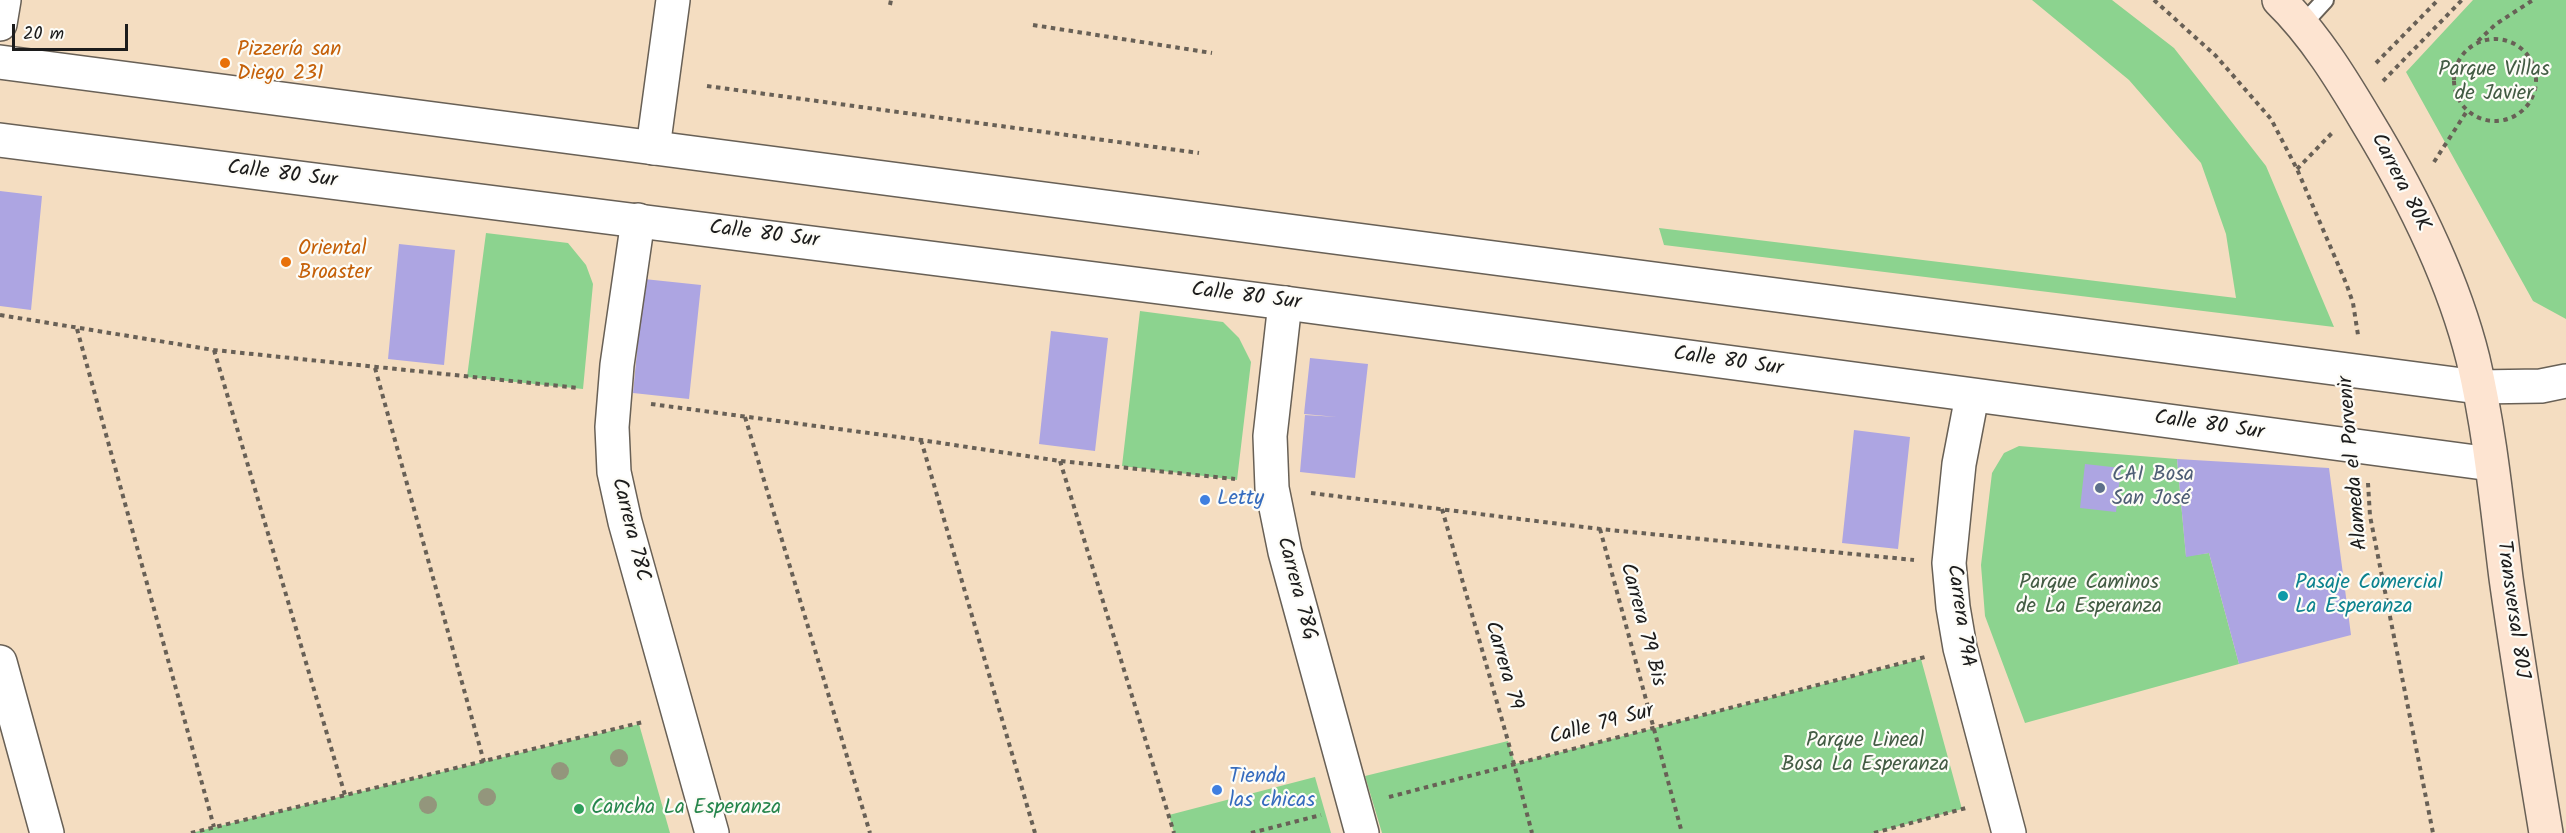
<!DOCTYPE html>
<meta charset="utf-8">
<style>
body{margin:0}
#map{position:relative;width:2566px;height:833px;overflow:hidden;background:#f4ddc1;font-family:Kalam,sans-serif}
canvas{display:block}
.scale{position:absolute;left:12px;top:24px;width:116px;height:27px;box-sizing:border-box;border:3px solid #1c1c1c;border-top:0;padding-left:8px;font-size:18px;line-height:21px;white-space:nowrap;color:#1c1c1c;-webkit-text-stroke:4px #fdfcf7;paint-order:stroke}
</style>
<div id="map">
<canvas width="2566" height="833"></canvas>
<div class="scale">20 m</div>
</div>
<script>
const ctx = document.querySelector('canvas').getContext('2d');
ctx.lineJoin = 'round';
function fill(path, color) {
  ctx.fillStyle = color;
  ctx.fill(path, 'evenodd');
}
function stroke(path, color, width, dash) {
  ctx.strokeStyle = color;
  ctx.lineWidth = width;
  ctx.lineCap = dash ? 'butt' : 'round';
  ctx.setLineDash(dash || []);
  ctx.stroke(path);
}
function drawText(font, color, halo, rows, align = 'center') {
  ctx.font = font + ' Kalam,sans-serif';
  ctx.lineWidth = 4.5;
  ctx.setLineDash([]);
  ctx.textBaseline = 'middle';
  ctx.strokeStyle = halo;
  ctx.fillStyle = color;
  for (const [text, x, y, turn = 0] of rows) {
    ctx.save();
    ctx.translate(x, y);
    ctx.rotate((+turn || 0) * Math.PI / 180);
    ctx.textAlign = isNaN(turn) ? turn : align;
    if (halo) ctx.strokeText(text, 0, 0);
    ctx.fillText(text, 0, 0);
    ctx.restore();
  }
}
fill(new Path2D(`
 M 2032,0 L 2112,0 L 2174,48 L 2266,166 L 2334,327 L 1664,245 L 1659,228 L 2236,298 L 2226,234 L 2201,163 L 2129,80 Z
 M 2473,0 L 2566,0 L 2566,319 L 2533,301 L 2406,72 Z
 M 486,233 L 568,243 L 586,265 L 593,284 L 583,389 L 467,377 Z
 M 1140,311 L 1223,322 L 1239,338 L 1251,362 L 1237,480 L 1122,466 Z
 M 2019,446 L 2177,459 L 2186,556 L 2209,553 L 2239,664 L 2025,723 L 1985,616 L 1981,565 L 1992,473 L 2004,453 Z
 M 1921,659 L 1962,809 L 1873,833 L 1382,833 L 1365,776 L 1508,741 L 1515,764 Z
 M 639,724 L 670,833 L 191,833 Z
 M 1315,777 L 1331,833 L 1174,833 L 1169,815 Z`), '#8cd38f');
fill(new Path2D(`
 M 0,191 L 42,196 L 31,310 L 0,306 Z
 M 399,244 L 455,250 L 444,365 L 388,359 Z
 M 644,279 L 701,285 L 689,399 L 633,393 Z
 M 1051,331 L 1108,338 L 1095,451 L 1039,444 Z
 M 1310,358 L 1368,364 L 1355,478 L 1300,472 L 1305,415 L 1337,417 L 1304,414 Z
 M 1854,430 L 1910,437 L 1898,549 L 1842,543 Z
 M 2177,459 L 2329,468 L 2351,635 L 2239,664 L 2209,553 L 2186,557 Z
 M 2085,464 L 2121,468 L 2116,512 L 2080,508 Z`), '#ada5e2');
const service = new Path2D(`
 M 2302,25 L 2325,0`);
const minor = new Path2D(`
 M 653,148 L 673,0
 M 638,220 L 617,365 L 612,427 L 614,472 L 625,522 L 712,833
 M 1285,303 L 1270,436 L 1272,488 L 1285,552 L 1362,833
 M 1972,396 L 1959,464 L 1949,563 L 1953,607 L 1960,648 L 2009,833`);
const tertiary = new Path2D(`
 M 0,24 L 4,0
 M 0,62 L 2478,387 L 2541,386 L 2566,381
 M 0,140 L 1285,303 L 2491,464
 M 0,662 L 47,833`);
const secondary = new Path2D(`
 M 2279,0 C 2314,34 2341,78 2366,120 C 2411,194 2452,275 2473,359 C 2490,431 2497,506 2506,578 C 2518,664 2532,748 2546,833`);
stroke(service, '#686056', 20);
stroke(minor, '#686056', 36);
stroke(tertiary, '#686056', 36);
stroke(secondary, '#686056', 36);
stroke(new Path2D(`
 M 2154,0 L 2216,56 L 2271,119 L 2297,169 L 2346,283 L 2353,303 L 2358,335
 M 890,5 L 891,0
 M 1033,25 L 1212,53
 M2454 80a41 41 0 1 1 82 0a41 41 0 1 1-82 0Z
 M 2478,41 L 2496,24 L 2533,0
 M 2376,63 L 2438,0
 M 2383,81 L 2462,0
 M 707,86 L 1199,153
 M 2434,162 L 2467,111
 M 2297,169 L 2332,133
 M 0,315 L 214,350 L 579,388
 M 77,329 L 214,827
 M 214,350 L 345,795
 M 375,368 L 484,762
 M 651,404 L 921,440 L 1060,461 L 1235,479
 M 745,417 L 870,833
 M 921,440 L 1035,833
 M 1060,461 L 1174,833
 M 2368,483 L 2370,516 L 2433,833
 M 1311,493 L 1600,529 L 1914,560
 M 1442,509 L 1508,741 L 1532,833
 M 1600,529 L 1682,833
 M 1389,797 L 1925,657
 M 191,833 L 643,722
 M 1251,833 L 1321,815
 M 1874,833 L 1966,808`), '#686056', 4, [4.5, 4.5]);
stroke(service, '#fff', 16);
stroke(minor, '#fff', 33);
stroke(tertiary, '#fff', 33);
stroke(secondary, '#fde4d1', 33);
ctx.fillStyle = '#93967c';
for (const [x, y] of [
 [619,758],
 [560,771],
 [487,797],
 [428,805]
]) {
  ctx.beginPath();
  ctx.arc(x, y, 9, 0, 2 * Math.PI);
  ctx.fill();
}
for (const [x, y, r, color] of [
 [225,63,6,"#e8710a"],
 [286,262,6,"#e8710a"],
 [2100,488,6,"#5c6f8a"],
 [1205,500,6,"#3f7fe0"],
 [2283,596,6,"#0f9aa8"],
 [1217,790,6,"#3f7fe0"],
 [579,809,6,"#2e9e5b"]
]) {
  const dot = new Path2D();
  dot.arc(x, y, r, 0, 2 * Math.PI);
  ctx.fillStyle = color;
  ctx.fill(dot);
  stroke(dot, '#fdfcf7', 2);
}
drawText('21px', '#c56008', '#fdfcf7', [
 ["Pizzería san",237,51],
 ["Diego 231",237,75],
 ["Oriental",298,250],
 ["Broaster",298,274]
], 'left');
drawText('21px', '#435c44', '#fdfcf7', [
 ["Parque Villas",2494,71],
 ["de Javier",2494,95],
 ["Parque Caminos",2089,584],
 ["de La Esperanza",2089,608],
 ["Parque Lineal",1865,742],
 ["Bosa La Esperanza",1865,766]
]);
drawText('21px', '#1c1c1c', '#fdfcf7', [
 ["Calle 80 Sur",282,176,7],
 ["Carrera 80K",2399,183,63],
 ["Calle 80 Sur",764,236,7],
 ["Calle 80 Sur",1246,298,7],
 ["Calle 80 Sur",1728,363,8],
 ["Calle 80 Sur",2209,427,8],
 ["Alameda el Porvenir",2355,463,-95],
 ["Carrera 78C",629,530,76],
 ["Carrera 78G",1295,589,75],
 ["Transversal 80J",2511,610,82],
 ["Carrera 79A",1959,616,82],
 ["Carrera 79 Bis",1641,625,75],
 ["Carrera 79",1502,666,74],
 ["Calle 79 Sur",1602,726,-15]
]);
drawText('21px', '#4e5e75', '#fdfcf7', [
 ["CAI Bosa",2112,476],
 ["San José",2112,500]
], 'left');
drawText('21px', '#366cbe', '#fdfcf7', [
 ["Letty",1217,500],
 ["Tienda",1229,778],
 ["las chicas",1229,802]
], 'left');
drawText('21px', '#0d838f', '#fdfcf7', [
 ["Pasaje Comercial",2295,584],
 ["La Esperanza",2295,608]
], 'left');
drawText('21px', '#27864d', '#fdfcf7', [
 ["Cancha La Esperanza",591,809]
], 'left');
</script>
